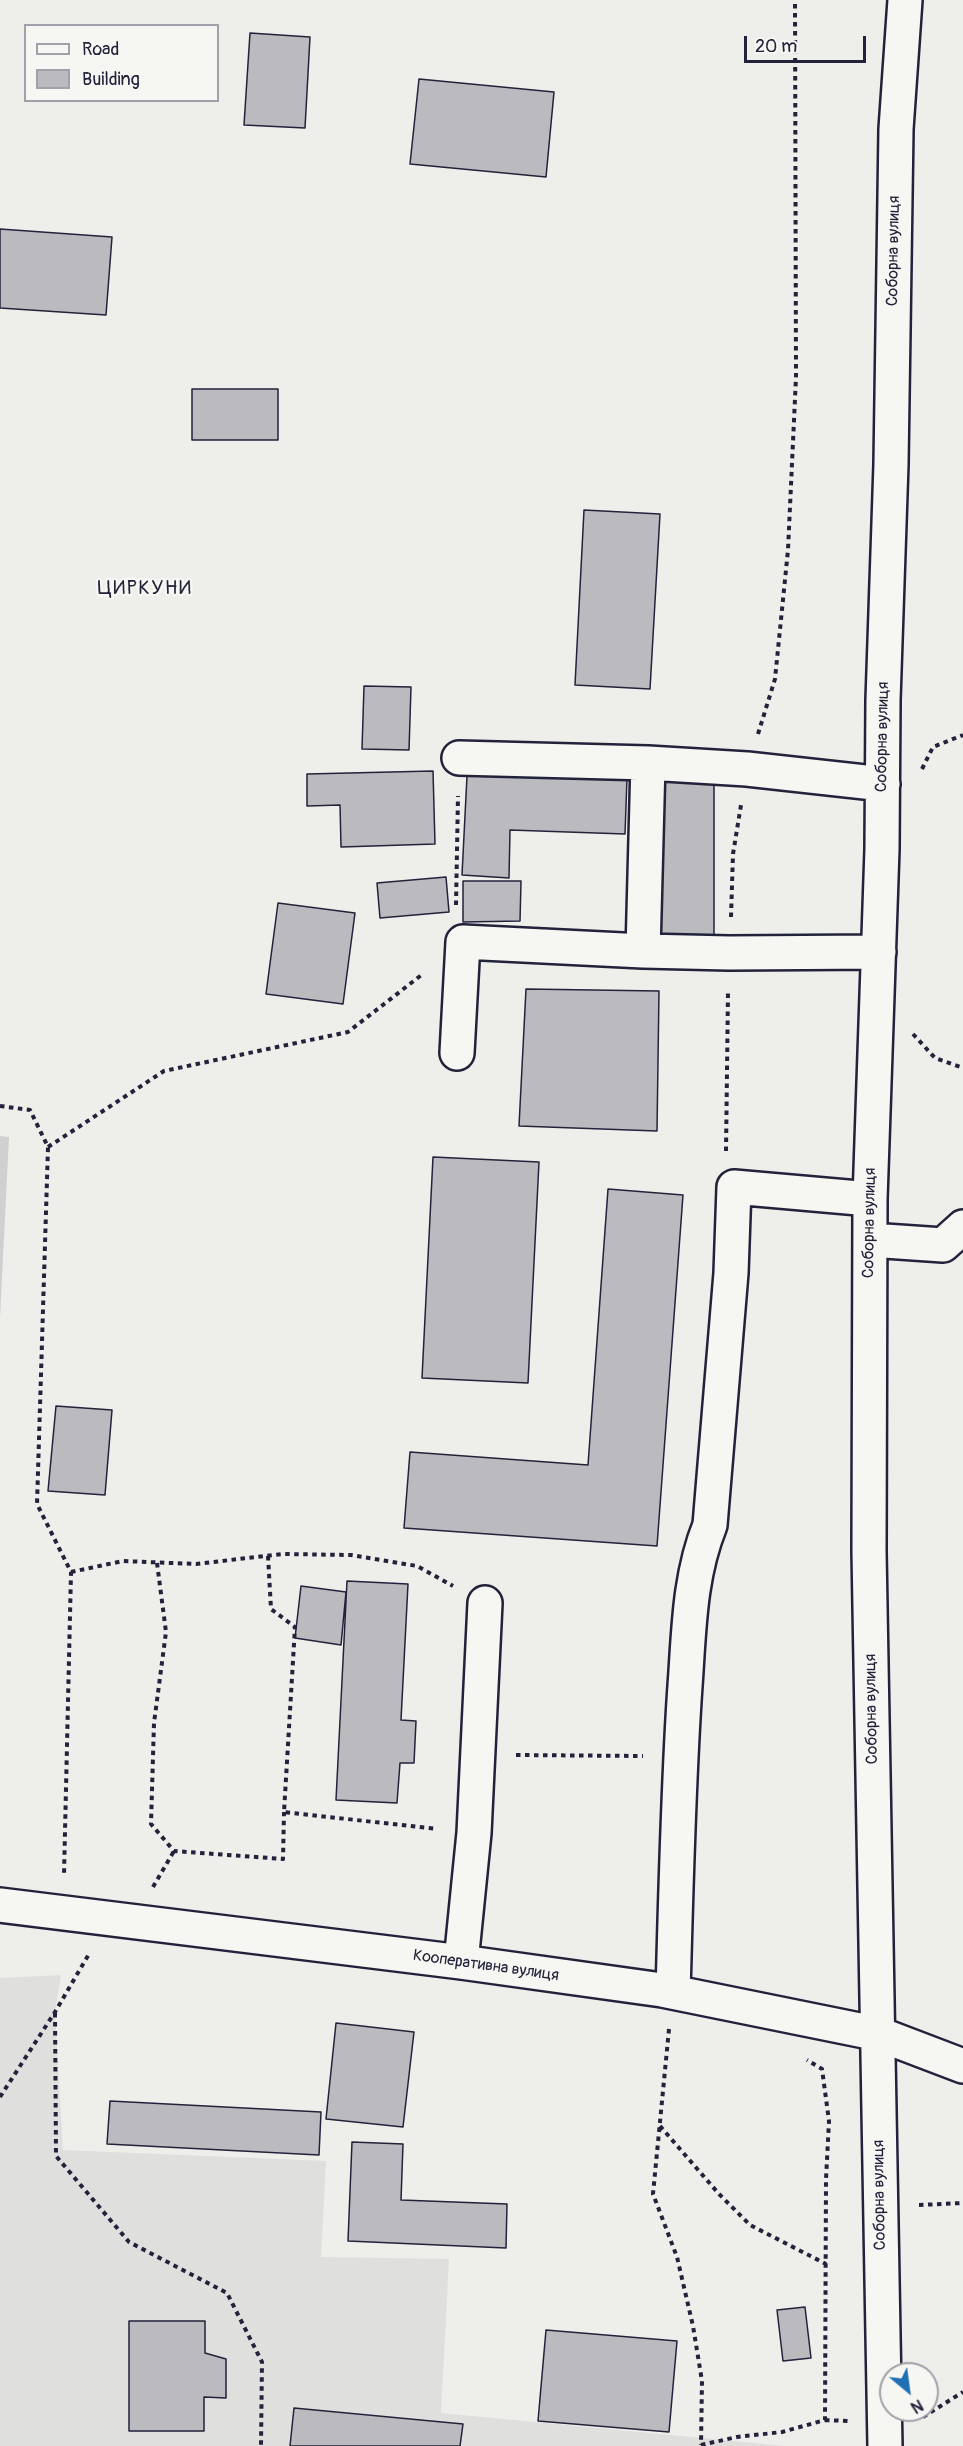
<!DOCTYPE html>
<meta charset="utf-8">
<style>
body{margin:0}
#map{position:relative;width:963px;height:2446px;overflow:hidden;background:#eeeeeb;font-family:Pangolin,sans-serif}
canvas{display:block}
.legend{position:absolute;left:24px;top:24px;width:195px;height:78px;box-sizing:border-box;background:#f6f6f2;border:2px solid #a1a1a9;margin:0;padding:8px 10px;list-style:none;font-size:18px;color:#22223b}
.legend li{display:flex;align-items:center;gap:12px;height:30px}
.legend b{width:30px;border:2px solid #a1a1a9}
.north{position:absolute;left:879px;top:2362px;width:60px;height:60px;box-sizing:border-box;background:#f6f6f2;border:2px solid #a1a1a9;border-radius:50%;rotate:151deg;font-size:16px;font-weight:700;line-height:24px;text-align:center;color:#22223b}
.north::after{content:'';display:block;margin:auto;width:21px;height:27px;background:#1f6fb2;clip-path:polygon(50% 0,100% 100%,50% 72%,0 100%)}
.scale{position:absolute;left:744px;top:36px;width:122px;height:27px;box-sizing:border-box;border:3px solid #22223b;border-top:0;padding-left:8px;font-size:18px;line-height:21px;white-space:nowrap;color:#22223b;-webkit-text-stroke:4px #f6f6f2;paint-order:stroke}
</style>
<div id="map">
<canvas width="963" height="2446"></canvas>
<ul class="legend">
<li><b style="height:8px;background:#f6f6f2"></b>Road</li>
<li><b style="height:16px;background:#bbbbbf"></b>Building</li>
</ul>
<div class="north">N</div>
<div class="scale">20 m</div>
</div>
<script>
const ctx = document.querySelector('canvas').getContext('2d');
ctx.lineJoin = 'round';
function fill(path, color) {
  ctx.fillStyle = color;
  ctx.fill(path, 'evenodd');
}
function stroke(path, color, width, dash) {
  ctx.strokeStyle = color;
  ctx.lineWidth = width;
  ctx.lineCap = dash ? 'butt' : 'round';
  ctx.setLineDash(dash || []);
  ctx.stroke(path);
}
function drawText(font, color, halo, rows, align = 'center') {
  ctx.font = font + ' Pangolin,sans-serif';
  ctx.lineWidth = 5;
  ctx.setLineDash([]);
  ctx.textBaseline = 'middle';
  ctx.strokeStyle = halo;
  ctx.fillStyle = color;
  for (const [text, x, y, turn = 0] of rows) {
    ctx.save();
    ctx.translate(x, y);
    ctx.rotate((+turn || 0) * Math.PI / 180);
    ctx.textAlign = isNaN(turn) ? turn : align;
    if (halo) ctx.strokeText(text, 0, 0);
    ctx.fillText(text, 0, 0);
    ctx.restore();
  }
}
fill(new Path2D(`
 M 61,1975 L 55,2012 L 63,2150 L 326,2161 L 321,2257 L 449,2259 L 441,2413 L 785,2446 L 0,2446 L 0,1978 Z`), '#dfdfde');
fill(new Path2D(`
 M 0,1136 L 9,1137 L 0,1318 Z`), '#d0d0d1');
const building = new Path2D(`
 M 250,33 L 310,37 L 305,128 L 244,125 Z
 M 419,79 L 554,92 L 546,177 L 410,164 Z
 M 0,229 L 112,237 L 106,315 L 0,308 Z
 M 192,389 L 278,389 L 278,440 L 192,440 Z
 M 584,510 L 660,514 L 650,689 L 575,685 Z
 M 364,686 L 411,687 L 409,750 L 362,749 Z
 M 433,771 L 435,844 L 341,847 L 340,805 L 307,806 L 307,774 Z
 M 467,776 L 627,778 L 625,834 L 510,830 L 509,878 L 462,875 Z
 M 659,777 L 714,780 L 714,945 L 657,941 Z
 M 446,877 L 449,912 L 380,918 L 377,883 Z
 M 463,881 L 521,881 L 520,921 L 463,922 Z
 M 278,903 L 355,913 L 343,1004 L 266,994 Z
 M 526,989 L 659,991 L 657,1131 L 519,1126 Z
 M 433,1157 L 539,1162 L 528,1383 L 422,1378 Z
 M 608,1189 L 683,1195 L 657,1546 L 404,1528 L 410,1452 L 588,1465 Z
 M 56,1406 L 112,1410 L 105,1495 L 48,1491 Z
 M 347,1581 L 408,1584 L 401,1720 L 416,1721 L 414,1763 L 400,1763 L 397,1803 L 336,1800 Z
 M 301,1586 L 346,1592 L 341,1645 L 295,1638 Z
 M 336,2023 L 414,2032 L 403,2127 L 326,2119 Z
 M 110,2101 L 321,2112 L 319,2155 L 107,2144 Z
 M 352,2142 L 403,2144 L 401,2200 L 507,2204 L 506,2248 L 348,2241 Z
 M 805,2307 L 811,2358 L 783,2361 L 777,2310 Z
 M 129,2321 L 205,2321 L 205,2353 L 226,2359 L 226,2398 L 204,2397 L 204,2431 L 129,2431 Z
 M 546,2330 L 677,2341 L 669,2432 L 538,2421 Z
 M 294,2408 L 463,2424 L 460,2446 L 290,2446 Z`);
fill(building, '#bbbbbf');
stroke(building, '#22223b', 1.5);
const minor = new Path2D(`
 M 459,758 L 648,763 L 747,769 L 883,784
 M 648,763 L 643,951 L 729,953 L 879,952
 M 457,1053 L 463,942 L 643,951
 M 870,1240 L 943,1245 L 963,1227
 M 0,1905 L 461,1962 L 662,1990 L 879,2034 L 963,2066
 M 461,1962 L 474,1833 L 485,1603
 M 673,1992 C 676,1890 678,1788 685,1686 C 689,1631 689,1577 710,1525 L 731,1273 L 734,1187 L 870,1199
 M 885,2446 L 869,1551 L 870,1199 L 882,849 L 883,700 L 891,464 L 896,129 L 905,0`);
stroke(minor, '#22223b', 38);
stroke(new Path2D(`
 M 758,734 L 775,679 L 788,550 L 796,377 L 795,0
 M 922,769 L 933,747 L 963,735
 M 456,905 L 458,796
 M 731,917 L 733,854 L 741,805
 M 913,1034 L 935,1058 L 963,1068
 M 0,1106 L 30,1110 L 48,1147 L 37,1504 L 71,1572 L 64,1875
 M 48,1147 L 164,1071 L 348,1032 L 424,973
 M 726,1151 L 728,991
 M 268,1556 L 271,1609 L 295,1627 L 284,1812 L 437,1829
 M 157,1563 L 166,1632 L 154,1723 L 151,1824 L 174,1851 L 283,1859 L 284,1812
 M 71,1572 L 123,1561 L 196,1564 L 282,1554 L 351,1555 L 417,1566 L 453,1586
 M 516,1755 L 643,1756
 M 153,1887 L 174,1851
 M 55,2013 L 56,2156 L 129,2242 L 227,2293 L 262,2362 L 261,2446
 M 669,2029 L 653,2194 L 677,2257 L 693,2326 L 702,2381 L 701,2445
 M 0,2097 L 55,2012 L 89,1954 L 91,1955
 M 660,2126 L 719,2194 L 750,2225 L 826,2264
 M 919,2205 L 963,2203
 M 923,2417 L 963,2392
 M 825,2420 L 848,2421
 M 701,2445 L 737,2437 L 782,2432 L 825,2420 L 826,2179 L 829,2121 L 822,2069 L 807,2060`), '#22223b', 4, [4.5, 4.5]);
stroke(minor, '#f6f6f2', 33);
drawText('16px', '#22223b', '#f6f6f2', [
 ["Соборна вулиця",894,251,-89],
 ["Соборна вулиця",883,737,-89],
 ["Соборна вулиця",870,1223,-89],
 ["Соборна вулиця",872,1709,-91],
 ["Кооперативна вулиця",486,1966,8],
 ["Соборна вулиця",880,2195,-91]
]);
ctx.letterSpacing = '1.5px';
drawText('20px', '#22223b', '#f6f6f2', [
 ["ЦИРКУНИ",145,589]
]);
ctx.letterSpacing = '0px';
</script>
